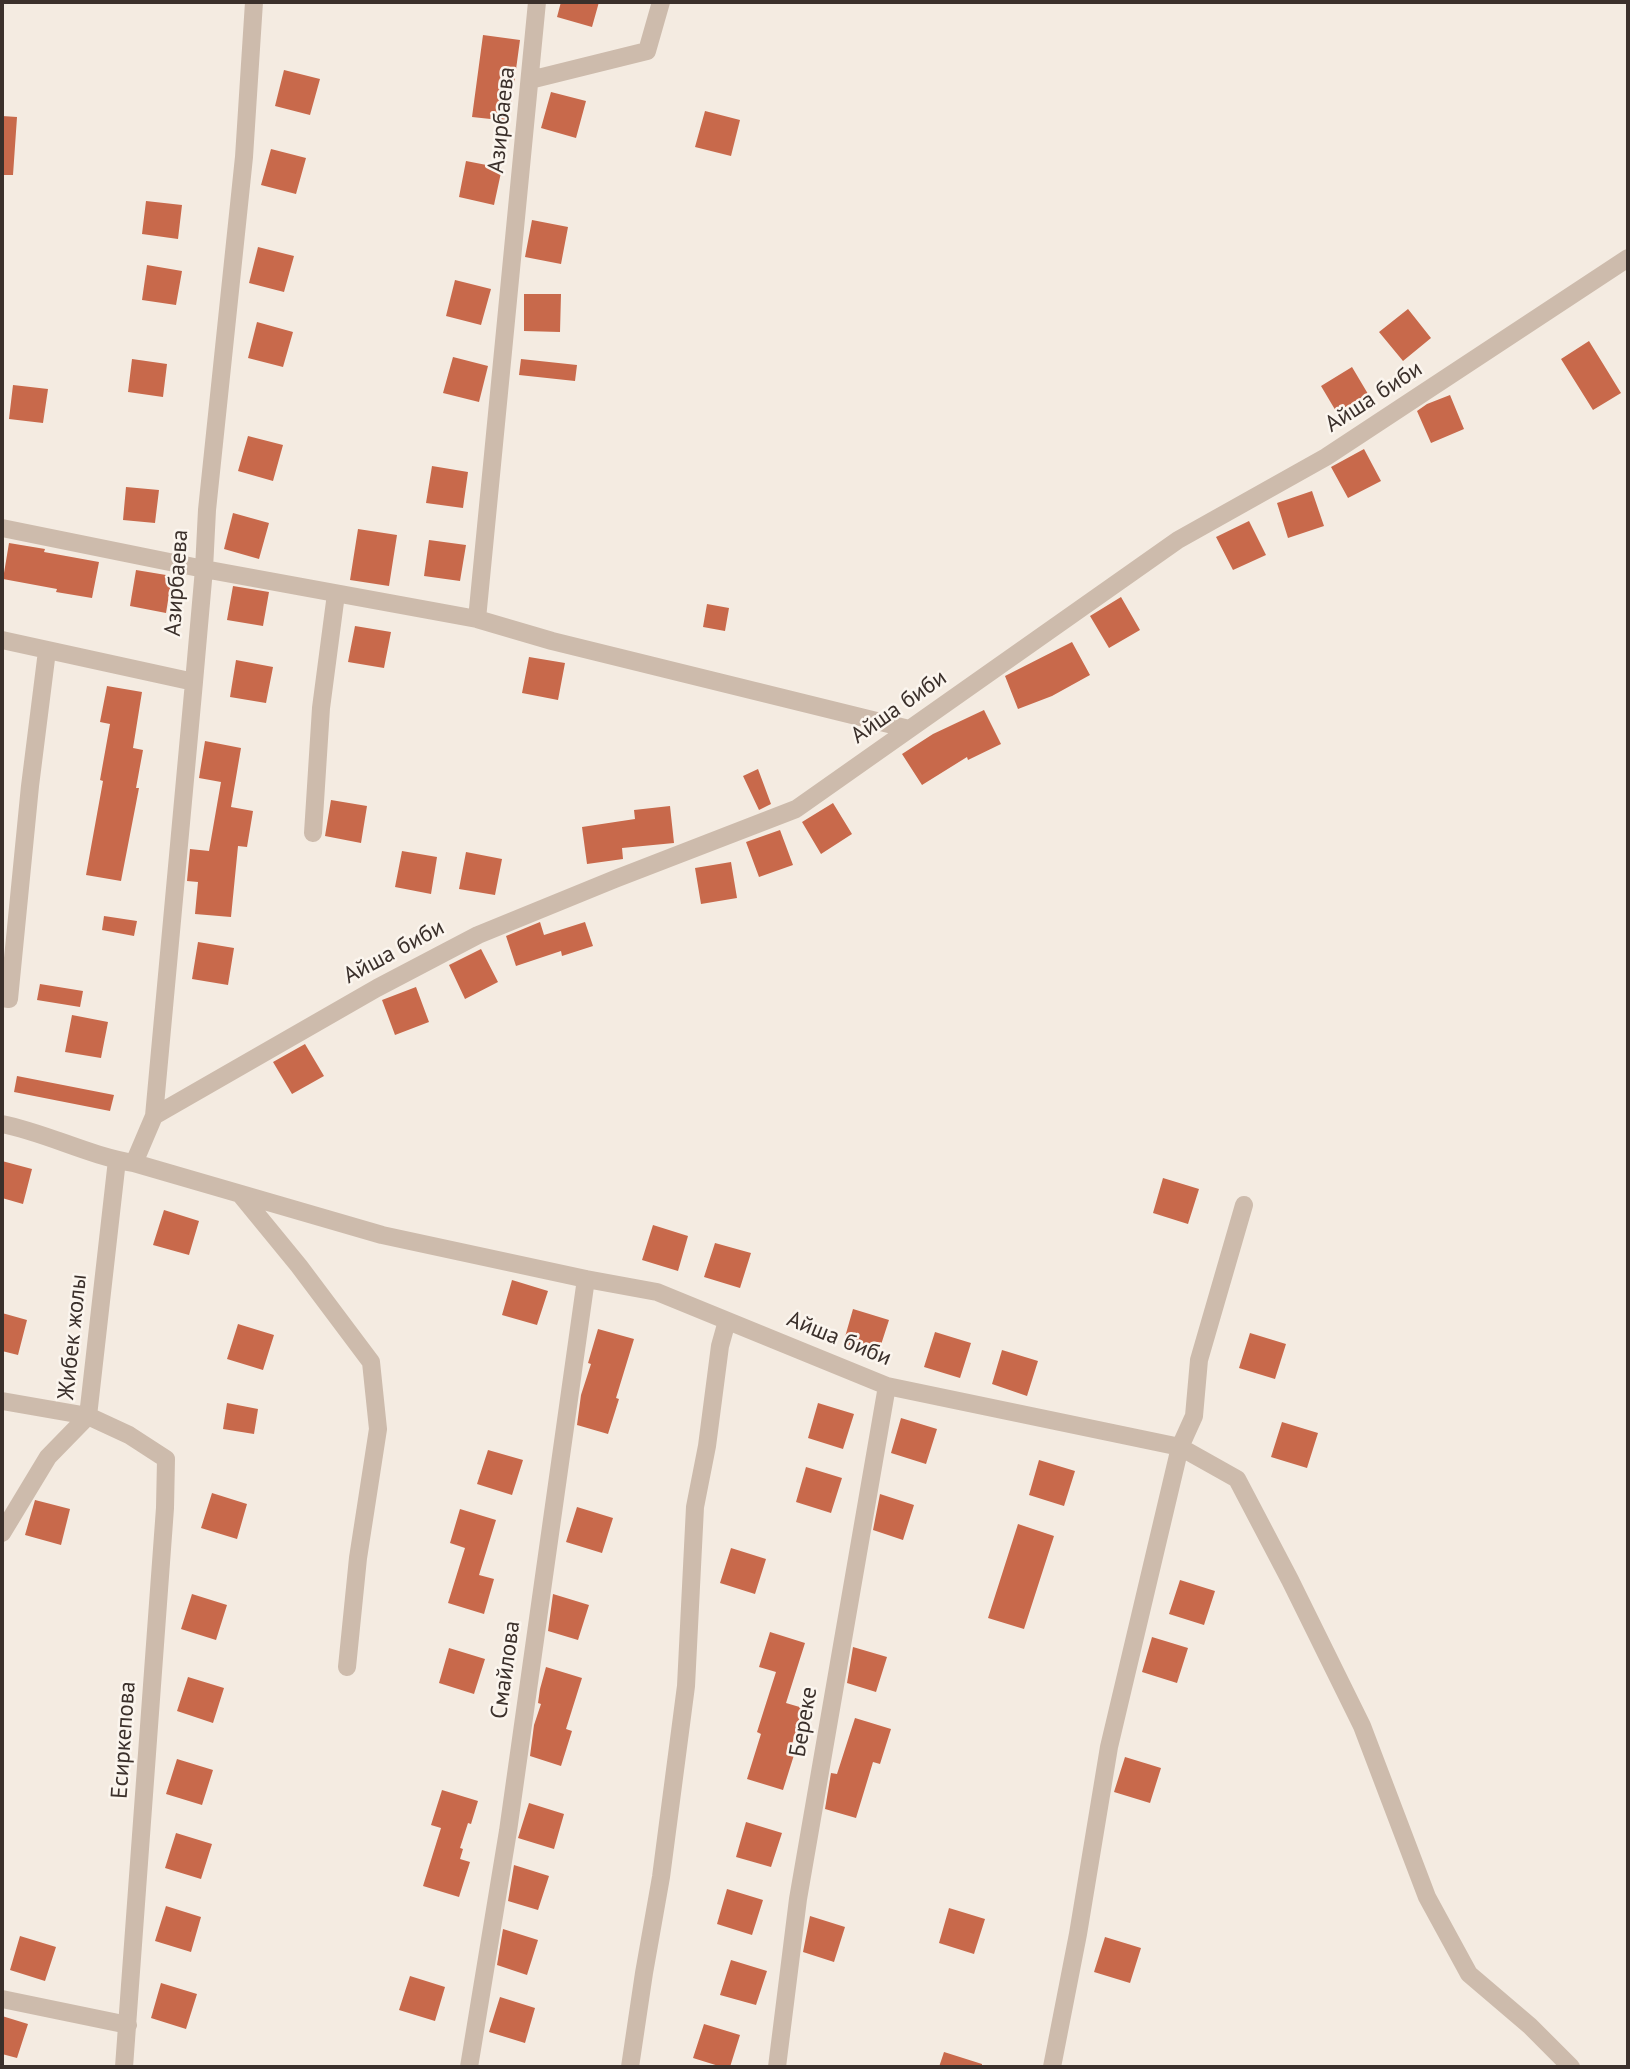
<!DOCTYPE html>
<meta charset="utf-8">
<style>
body{margin:0}
#map{position:relative;width:1630px;height:2069px;overflow:hidden;background:#f4ebe1;font-family:"PT Sans",sans-serif}
canvas{display:block}
.frame{position:absolute;inset:0;border:4px solid #3b302b;pointer-events:none}
</style>
<div id="map">
<canvas width="1630" height="2069"></canvas>
<div class="frame"></div>
</div>
<script>
const ctx = document.querySelector('canvas').getContext('2d');
ctx.lineJoin = 'round';
function fill(path, color) {
  ctx.fillStyle = color;
  ctx.fill(path, 'evenodd');
}
function stroke(path, color, width, dash) {
  ctx.strokeStyle = color;
  ctx.lineWidth = width;
  ctx.lineCap = dash ? 'butt' : 'round';
  ctx.setLineDash(dash || []);
  ctx.stroke(path);
}
function drawText(font, color, halo, rows, align = 'center') {
  ctx.font = font + ' "PT Sans",sans-serif';
  ctx.lineWidth = 5;
  ctx.setLineDash([]);
  ctx.textBaseline = 'middle';
  ctx.strokeStyle = halo;
  ctx.fillStyle = color;
  for (const [text, x, y, turn = 0] of rows) {
    ctx.save();
    ctx.translate(x, y);
    ctx.rotate((+turn || 0) * Math.PI / 180);
    ctx.textAlign = isNaN(turn) ? turn : align;
    if (halo) ctx.strokeText(text, 0, 0);
    ctx.fillText(text, 0, 0);
    ctx.restore();
  }
}
fill(new Path2D(`
 M 561,2 L 599,2 L 592,27 L 557,17 Z
 M 483,35 L 520,40 L 509,121 L 472,117 Z
 M 284,70 L 320,79 L 310,115 L 275,106 Z
 M 551,92 L 586,101 L 576,138 L 541,128 Z
 M 705,111 L 740,120 L 731,156 L 695,147 Z
 M 2,116 L 17,117 L 13,175 L 2,175 Z
 M 271,149 L 306,158 L 296,194 L 261,185 Z
 M 466,161 L 502,168 L 494,205 L 459,197 Z
 M 146,201 L 182,205 L 178,239 L 142,234 Z
 M 532,220 L 568,227 L 561,264 L 525,257 Z
 M 258,247 L 294,256 L 284,292 L 249,283 Z
 M 147,265 L 182,271 L 176,305 L 142,300 Z
 M 455,280 L 491,289 L 481,325 L 446,316 Z
 M 524,294 L 561,294 L 560,332 L 524,331 Z
 M 1408,309 L 1431,338 L 1403,361 L 1379,332 Z
 M 257,322 L 293,332 L 283,367 L 248,358 Z
 M 1589,341 L 1621,393 L 1593,410 L 1561,359 Z
 M 453,357 L 488,366 L 479,402 L 443,393 Z
 M 132,359 L 167,364 L 163,397 L 128,392 Z
 M 521,359 L 577,365 L 575,381 L 519,375 Z
 M 1352,367 L 1371,399 L 1340,418 L 1321,386 Z
 M 13,385 L 48,389 L 43,423 L 9,419 Z
 M 1450,395 L 1464,429 L 1431,443 L 1417,411 L 1427,404 Z
 M 248,436 L 283,445 L 273,481 L 238,471 Z
 M 1364,449 L 1381,481 L 1348,498 L 1331,467 Z
 M 432,466 L 468,472 L 463,508 L 426,503 Z
 M 126,487 L 159,490 L 155,523 L 123,520 Z
 M 1312,491 L 1324,526 L 1288,538 L 1277,503 Z
 M 233,513 L 269,523 L 259,559 L 224,549 Z
 M 1249,521 L 1266,555 L 1233,570 L 1216,537 Z
 M 358,529 L 397,535 L 389,586 L 350,580 Z
 M 429,540 L 466,545 L 460,581 L 424,576 Z
 M 9,543 L 45,549 L 44,552 L 99,562 L 92,598 L 56,592 L 57,589 L 3,579 Z
 M 136,570 L 172,576 L 166,613 L 130,606 Z
 M 233,586 L 269,592 L 263,626 L 227,620 Z
 M 1121,597 L 1140,630 L 1109,648 L 1090,616 Z
 M 707,604 L 729,608 L 725,631 L 703,627 Z
 M 355,626 L 391,632 L 384,668 L 348,662 Z
 M 1072,642 L 1090,675 L 1052,696 L 1018,709 L 1005,676 Z
 M 529,657 L 565,663 L 558,700 L 522,693 Z
 M 236,660 L 273,667 L 266,703 L 230,697 Z
 M 107,686 L 142,692 L 133,748 L 143,750 L 136,788 L 139,788 L 121,881 L 86,875 L 103,781 L 100,780 L 110,724 L 100,722 Z
 M 984,710 L 1001,744 L 968,760 L 967,757 L 922,785 L 902,754 L 933,734 Z
 M 205,741 L 241,748 L 231,807 L 253,811 L 247,847 L 238,846 L 231,917 L 195,914 L 198,882 L 187,881 L 190,849 L 209,851 L 221,782 L 199,778 Z
 M 758,769 L 771,804 L 759,810 L 743,776 Z
 M 331,800 L 367,806 L 361,843 L 325,836 Z
 M 833,803 L 852,834 L 821,854 L 802,822 Z
 M 670,806 L 674,843 L 622,848 L 623,859 L 587,864 L 582,827 L 635,819 L 634,810 Z
 M 780,830 L 793,865 L 759,877 L 746,842 Z
 M 402,851 L 437,857 L 431,894 L 395,887 Z
 M 466,852 L 502,859 L 495,895 L 459,889 Z
 M 731,862 L 737,898 L 701,904 L 695,868 Z
 M 104,916 L 137,921 L 134,936 L 102,930 Z
 M 540,922 L 544,935 L 585,922 L 593,946 L 562,956 L 561,951 L 516,966 L 506,936 Z
 M 198,942 L 234,948 L 228,985 L 192,979 Z
 M 481,949 L 498,982 L 465,999 L 449,965 Z
 M 40,984 L 83,991 L 80,1007 L 37,1000 Z
 M 416,987 L 429,1022 L 395,1035 L 382,1000 Z
 M 72,1015 L 108,1022 L 101,1058 L 65,1052 Z
 M 305,1044 L 324,1076 L 292,1094 L 273,1062 Z
 M 17,1076 L 114,1095 L 110,1111 L 14,1092 Z
 M 2,1161 L 32,1169 L 23,1204 L 2,1198 Z
 M 1163,1178 L 1199,1189 L 1188,1224 L 1153,1213 Z
 M 164,1210 L 199,1221 L 189,1255 L 153,1245 Z
 M 653,1225 L 688,1236 L 678,1271 L 642,1260 Z
 M 715,1243 L 751,1253 L 740,1288 L 704,1277 Z
 M 512,1280 L 548,1291 L 537,1325 L 502,1315 Z
 M 853,1309 L 889,1320 L 878,1354 L 843,1344 Z
 M 2,1313 L 27,1320 L 18,1355 L 2,1351 Z
 M 238,1324 L 274,1335 L 263,1370 L 227,1359 Z
 M 598,1329 L 634,1339 L 616,1398 L 619,1399 L 608,1434 L 577,1425 L 581,1395 L 591,1364 L 588,1363 Z
 M 935,1332 L 971,1343 L 960,1378 L 924,1367 Z
 M 1250,1333 L 1286,1344 L 1275,1379 L 1239,1368 Z
 M 1002,1350 L 1038,1361 L 1027,1396 L 992,1384 Z
 M 227,1403 L 258,1409 L 254,1434 L 223,1429 Z
 M 818,1403 L 854,1414 L 843,1449 L 808,1438 Z
 M 901,1418 L 937,1429 L 926,1464 L 891,1453 Z
 M 1282,1422 L 1318,1433 L 1307,1468 L 1271,1457 Z
 M 488,1450 L 523,1460 L 512,1495 L 477,1484 Z
 M 1039,1460 L 1075,1471 L 1064,1506 L 1029,1495 Z
 M 806,1467 L 842,1478 L 831,1513 L 796,1502 Z
 M 212,1493 L 247,1504 L 237,1539 L 201,1528 Z
 M 880,1494 L 914,1505 L 903,1540 L 873,1530 Z
 M 35,1500 L 70,1509 L 61,1545 L 25,1535 Z
 M 577,1507 L 613,1518 L 602,1553 L 566,1542 Z
 M 460,1509 L 496,1520 L 479,1575 L 494,1579 L 484,1614 L 448,1603 L 465,1548 L 450,1543 Z
 M 1018,1524 L 1054,1536 L 1024,1629 L 988,1618 Z
 M 731,1548 L 766,1559 L 755,1594 L 720,1583 Z
 M 1180,1580 L 1215,1591 L 1204,1625 L 1169,1614 Z
 M 192,1594 L 227,1605 L 216,1640 L 181,1629 Z
 M 553,1594 L 589,1605 L 578,1640 L 548,1631 Z
 M 770,1632 L 805,1643 L 786,1703 L 803,1708 L 789,1754 L 794,1755 L 783,1790 L 747,1779 L 761,1734 L 757,1732 L 776,1672 L 759,1667 Z
 M 1152,1637 L 1188,1648 L 1177,1683 L 1142,1672 Z
 M 853,1647 L 887,1657 L 876,1692 L 847,1683 Z
 M 449,1648 L 485,1659 L 474,1694 L 439,1683 Z
 M 546,1667 L 582,1678 L 566,1729 L 572,1731 L 561,1766 L 530,1756 L 534,1725 L 541,1704 L 538,1703 L 540,1689 Z
 M 188,1677 L 224,1688 L 213,1723 L 177,1711 Z
 M 855,1718 L 891,1729 L 880,1764 L 873,1762 L 856,1818 L 825,1809 L 831,1773 L 837,1774 Z
 M 1125,1757 L 1161,1768 L 1150,1803 L 1114,1792 Z
 M 177,1759 L 213,1770 L 202,1805 L 166,1794 Z
 M 442,1790 L 478,1801 L 471,1824 L 468,1823 L 460,1848 L 463,1849 L 460,1859 L 470,1862 L 459,1897 L 423,1886 L 441,1828 L 431,1825 Z
 M 529,1803 L 564,1814 L 554,1849 L 518,1838 Z
 M 746,1822 L 782,1833 L 771,1867 L 736,1857 Z
 M 176,1833 L 212,1844 L 201,1879 L 165,1868 Z
 M 514,1865 L 549,1876 L 538,1910 L 508,1901 Z
 M 727,1889 L 763,1900 L 752,1935 L 717,1924 Z
 M 166,1906 L 201,1917 L 191,1952 L 155,1941 Z
 M 949,1908 L 985,1919 L 974,1954 L 939,1943 Z
 M 810,1916 L 845,1927 L 834,1962 L 803,1952 Z
 M 503,1929 L 538,1940 L 527,1975 L 497,1965 Z
 M 20,1936 L 56,1947 L 45,1981 L 10,1970 Z
 M 1105,1937 L 1141,1948 L 1130,1983 L 1094,1972 Z
 M 731,1960 L 767,1971 L 756,2005 L 720,1995 Z
 M 410,1976 L 445,1987 L 435,2021 L 399,2010 Z
 M 161,1983 L 197,1994 L 186,2029 L 151,2018 Z
 M 500,1997 L 535,2008 L 525,2043 L 489,2032 Z
 M 2,2016 L 28,2024 L 17,2058 L 2,2054 Z
 M 704,2024 L 740,2035 L 730,2067 L 722,2067 L 693,2058 Z
 M 944,2052 L 982,2064 L 982,2067 L 939,2067 Z`), '#c8694b');
stroke(new Path2D(`
 M 530,80 L 647,51 L 661,2
 M 2,528 L 204,569 L 477,619 L 552,641 L 909,729
 M 477,619 L 537,2
 M 2,640 L 194,682
 M 313,833 L 321,708 L 336,594
 M 2,998 L 9,999 L 30,786 L 47,651
 M 154,1116 L 377,988 L 478,935 L 615,879 L 796,809 L 1178,540 L 1326,457 L 1628,258
 M 2,1124 C 47,1133 89,1156 134,1163 L 382,1235 L 586,1279 L 657,1292 L 887,1386 L 1180,1447 L 1237,1479 L 1290,1580 L 1362,1726 L 1427,1897 L 1469,1974 L 1530,2026 L 1571,2067
 M 134,1163 L 154,1116 L 194,682 L 204,569 L 207,510 L 244,157 L 254,2
 M 240,1194 L 299,1266 L 371,1362 L 378,1429 L 358,1558 L 347,1667
 M 2,1401 L 88,1416 L 129,1435 L 166,1459 L 165,1508 L 124,2067
 M 2,1533 L 48,1457 L 88,1416 L 117,1160
 M 2,1999 L 128,2025
 M 469,2067 L 508,1831 L 586,1279
 M 630,2067 L 644,1973 L 661,1877 L 686,1686 L 695,1507 L 707,1446 L 720,1346 L 727,1321
 M 777,2067 L 798,1899 L 887,1386
 M 1052,2067 L 1078,1934 L 1109,1747 L 1180,1447 L 1194,1416 L 1199,1360 L 1244,1205`), '#cdbbac', 18);
drawText('23px', '#3b302b', '#fbf5ee', [
 ["Азирбаева",502,120,-84],
 ["Айша биби",1374,397,-33],
 ["Азирбаева",177,583,-86],
 ["Айша биби",899,707,-35],
 ["Айша биби",394,952,-28],
 ["Жибек жолы",73,1337,-84],
 ["Айша биби",839,1339,22],
 ["Смайлова",506,1670,-82],
 ["Береке",804,1722,-80],
 ["Есиркепова",124,1740,-86]
]);
</script>
